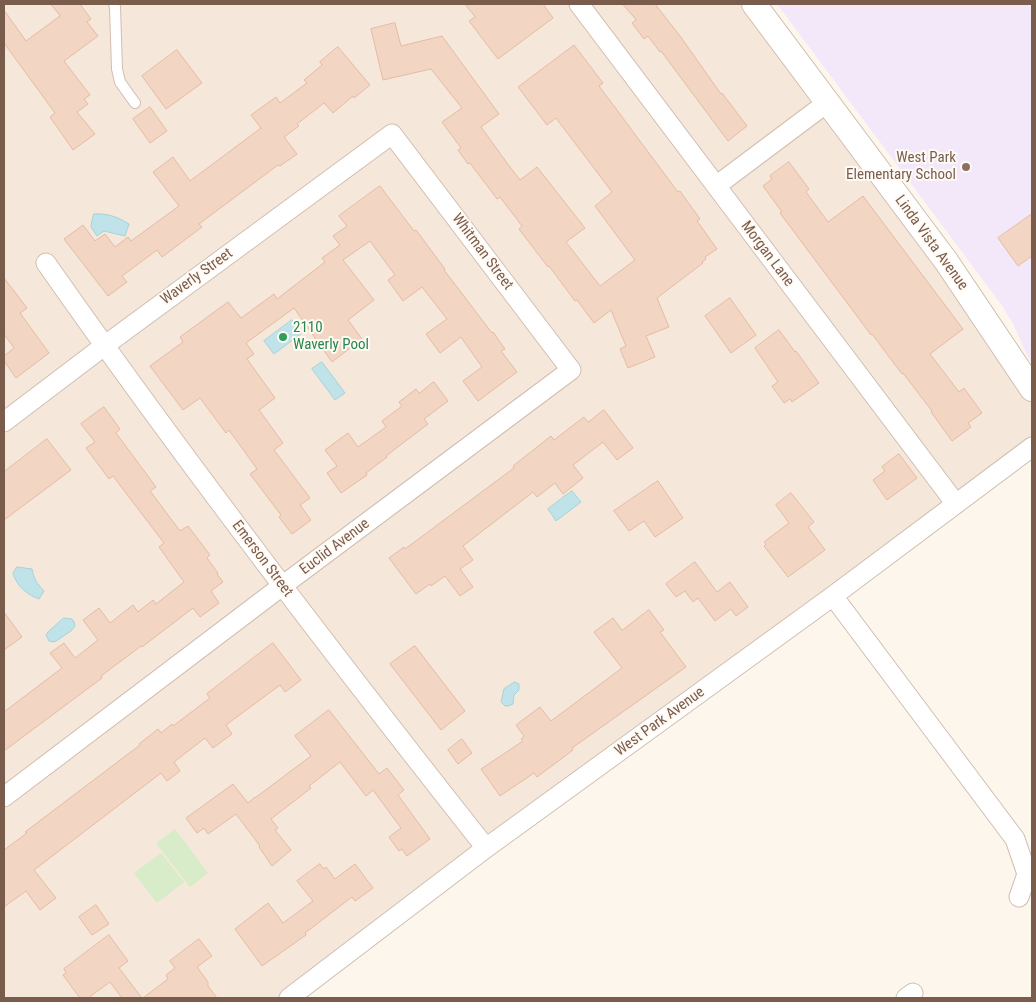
<!DOCTYPE html>
<style>
body{margin:0}
#map{position:relative;width:1036px;height:1002px;overflow:hidden;background:#fdf6ec;font-family:"Roboto Condensed",sans-serif}
canvas{display:block}
.frame{position:absolute;inset:0;border:5px solid #7a5c4d;pointer-events:none}
</style>
<div id="map">
<canvas width="1036" height="1002"></canvas>
<div class="frame"></div>
</div>
<script>
const ctx = document.querySelector('canvas').getContext('2d');
ctx.lineJoin = 'round';
function fill(path, color) {
  ctx.fillStyle = color;
  ctx.fill(path, 'evenodd');
}
function stroke(path, color, width, dash) {
  ctx.strokeStyle = color;
  ctx.lineWidth = width;
  ctx.lineCap = dash ? 'butt' : 'round';
  ctx.setLineDash(dash || []);
  ctx.stroke(path);
}
function drawText(font, color, halo, rows, align = 'center') {
  ctx.font = font + ' "Roboto Condensed",sans-serif';
  ctx.lineWidth = 4;
  ctx.setLineDash([]);
  ctx.textBaseline = 'middle';
  ctx.strokeStyle = halo;
  ctx.fillStyle = color;
  for (const [text, x, y, turn = 0] of rows) {
    ctx.save();
    ctx.translate(x, y);
    ctx.rotate((+turn || 0) * Math.PI / 180);
    ctx.textAlign = isNaN(turn) ? turn : align;
    if (halo) ctx.strokeText(text, 0, 0);
    ctx.fillText(text, 0, 0);
    ctx.restore();
  }
}
fill(new Path2D(`
 M 4,4 L 754,4 L 1032,389 L 1032,447 L 289,998 L 4,998 Z`), '#f5e8da');
fill(new Path2D(`
 M 777,4 L 1032,4 L 1032,363 L 1026,353 L 1012,322 L 1003,307 Z`), '#f3e8fa');
fill(new Path2D(`
 M 175,829 L 208,873 L 190,887 L 156,843 Z
 M 161,853 L 184,882 L 157,903 L 134,873 Z`), '#d8ecc9');
const water = new Path2D(`
 M 94,214 C 107,213 118,217 129,224 L 125,236 L 104,231 L 97,236 L 91,227 Z
 M 292,320 L 302,333 L 274,354 L 264,341 Z
 M 322,362 L 345,393 L 335,400 L 312,369 Z
 M 572,491 L 581,502 L 556,521 L 548,509 Z
 M 17,567 L 32,569 C 34,579 37,584 44,591 L 39,599 C 26,594 18,587 13,574 Z
 M 64,618 L 72,619 L 74,622 L 75,626 L 71,631 L 56,641 L 54,642 L 49,641 L 46,635 L 48,632 Z
 M 515,682 L 519,684 L 519,690 L 514,695 L 513,704 L 508,706 L 505,706 L 501,702 L 504,689 Z`);
fill(water, '#bfe3e8');
stroke(water, '#a5d3da', 1);
const building = new Path2D(`
 M 51,4 L 80,4 L 91,19 L 87,22 L 98,36 L 64,61 L 90,95 L 84,99 L 88,104 L 77,112 L 95,134 L 73,150 L 50,117 L 55,113 L 4,43 L 4,10 L 26,41 L 60,16 Z
 M 465,4 L 543,4 L 553,18 L 498,59 L 469,21 L 475,17 Z
 M 623,4 L 655,4 L 680,36 L 721,94 L 722,93 L 747,126 L 728,141 L 661,51 L 660,52 L 648,36 L 644,39 L 632,23 L 636,20 Z
 M 395,23 L 401,46 L 442,36 L 499,114 L 481,127 L 507,163 L 520,180 L 537,167 L 585,228 L 566,242 L 600,286 L 635,260 L 595,206 L 612,192 L 556,118 L 547,125 L 518,87 L 574,45 L 603,83 L 599,86 L 678,192 L 680,191 L 700,219 L 697,221 L 717,249 L 705,257 L 706,259 L 702,262 L 703,263 L 657,298 L 669,327 L 646,336 L 655,357 L 628,368 L 620,349 L 626,346 L 611,310 L 594,323 L 577,300 L 575,301 L 549,266 L 548,267 L 519,229 L 522,226 L 500,197 L 497,199 L 470,163 L 468,164 L 458,150 L 461,148 L 442,122 L 462,108 L 431,69 L 383,80 L 371,29 Z
 M 338,47 L 370,85 L 354,98 L 353,96 L 333,113 L 324,103 L 297,124 L 299,126 L 284,137 L 297,154 L 280,166 L 278,165 L 199,224 L 202,227 L 162,257 L 157,250 L 122,276 L 127,282 L 108,296 L 64,239 L 83,225 L 95,241 L 105,234 L 115,247 L 128,237 L 131,241 L 179,206 L 153,172 L 173,157 L 190,181 L 261,128 L 251,115 L 276,97 L 280,103 L 307,83 L 304,80 L 322,65 L 320,62 Z
 M 177,50 L 202,83 L 166,109 L 142,76 Z
 M 150,107 L 167,131 L 150,143 L 133,119 Z
 M 789,162 L 809,189 L 806,192 L 828,222 L 863,196 L 963,329 L 930,354 L 959,392 L 964,388 L 982,413 L 968,423 L 971,427 L 952,441 L 931,412 L 932,411 L 903,373 L 902,374 L 872,334 L 871,335 L 848,304 L 780,213 L 782,212 L 763,186 L 772,179 L 770,176 Z
 M 380,186 L 414,231 L 416,230 L 445,269 L 444,270 L 492,333 L 493,332 L 505,349 L 501,351 L 517,372 L 478,401 L 463,381 L 482,367 L 461,337 L 440,353 L 426,334 L 447,319 L 422,287 L 403,301 L 388,280 L 395,275 L 370,241 L 343,260 L 374,300 L 348,320 L 362,339 L 332,362 L 294,308 L 246,343 L 254,354 L 247,359 L 275,398 L 259,410 L 283,443 L 274,450 L 310,498 L 300,505 L 311,520 L 292,534 L 279,517 L 281,515 L 250,474 L 257,469 L 229,430 L 226,433 L 200,398 L 183,410 L 150,366 L 183,342 L 180,337 L 228,302 L 241,318 L 274,294 L 277,299 L 325,262 L 322,258 L 340,245 L 333,236 L 347,226 L 339,216 Z
 M 1032,214 L 1032,256 L 1018,266 L 998,238 Z
 M 4,278 L 27,308 L 20,313 L 49,353 L 16,378 L 4,361 L 4,356 L 14,348 L 4,334 Z
 M 730,298 L 756,335 L 731,353 L 705,316 Z
 M 779,330 L 795,352 L 796,351 L 819,383 L 792,402 L 790,399 L 784,403 L 772,386 L 778,382 L 755,348 Z
 M 434,382 L 448,401 L 424,419 L 428,424 L 386,456 L 387,457 L 366,473 L 367,475 L 341,493 L 327,473 L 337,466 L 325,450 L 348,433 L 358,447 L 386,427 L 382,421 L 402,406 L 399,402 L 416,389 L 419,393 Z
 M 104,407 L 120,429 L 116,433 L 156,487 L 150,491 L 180,531 L 188,526 L 210,555 L 207,558 L 218,573 L 217,574 L 223,582 L 211,591 L 219,603 L 200,617 L 193,608 L 142,647 L 141,646 L 101,676 L 102,678 L 4,751 L 4,712 L 62,668 L 50,653 L 64,643 L 75,658 L 98,640 L 83,620 L 99,608 L 110,623 L 133,605 L 138,612 L 153,600 L 156,604 L 184,582 L 159,547 L 164,543 L 113,476 L 109,479 L 86,448 L 95,442 L 81,424 Z
 M 604,410 L 633,448 L 617,460 L 603,442 L 573,465 L 583,478 L 563,494 L 555,483 L 537,497 L 533,492 L 463,546 L 473,560 L 460,569 L 473,587 L 460,596 L 445,576 L 431,586 L 430,584 L 416,594 L 389,558 L 404,547 L 405,549 L 514,468 L 513,466 L 551,436 L 554,440 L 584,417 L 588,422 Z
 M 47,439 L 71,470 L 4,520 L 4,472 Z
 M 899,454 L 917,478 L 887,500 L 873,480 L 885,471 L 882,467 Z
 M 658,481 L 683,518 L 655,537 L 644,521 L 629,531 L 614,511 Z
 M 791,493 L 814,522 L 808,527 L 825,550 L 788,577 L 764,546 L 766,544 L 764,542 L 789,523 L 776,505 Z
 M 695,562 L 717,592 L 730,582 L 748,607 L 736,616 L 731,609 L 715,621 L 698,598 L 693,602 L 685,591 L 676,597 L 666,584 Z
 M 649,610 L 664,630 L 660,632 L 686,667 L 572,748 L 573,750 L 537,777 L 534,773 L 500,796 L 481,769 L 523,741 L 521,739 L 524,736 L 516,725 L 540,707 L 551,721 L 622,668 L 594,632 L 613,618 L 622,630 Z
 M 4,612 L 22,637 L 4,650 Z
 M 273,643 L 301,680 L 285,692 L 280,685 L 226,725 L 232,734 L 213,748 L 205,738 L 174,762 L 180,771 L 167,781 L 161,773 L 34,870 L 56,898 L 40,910 L 26,891 L 4,907 L 4,850 L 27,833 L 25,832 L 140,745 L 139,744 L 158,729 L 161,733 L 172,724 L 173,726 L 210,698 L 207,694 Z
 M 415,646 L 465,711 L 441,730 L 390,664 Z
 M 329,710 L 379,774 L 387,768 L 404,790 L 398,795 L 430,839 L 407,856 L 402,849 L 399,851 L 389,837 L 401,828 L 373,790 L 366,796 L 340,762 L 309,786 L 311,788 L 271,819 L 278,828 L 275,830 L 291,850 L 272,866 L 259,847 L 260,846 L 236,814 L 208,834 L 204,828 L 197,833 L 186,818 L 233,784 L 248,803 L 255,797 L 255,798 L 311,756 L 295,736 Z
 M 462,739 L 472,753 L 458,764 L 448,750 Z
 M 320,864 L 324,869 L 326,867 L 335,879 L 355,864 L 373,888 L 355,901 L 352,897 L 305,933 L 306,935 L 262,966 L 235,929 L 268,903 L 283,923 L 313,901 L 297,881 Z
 M 96,905 L 109,924 L 92,935 L 79,917 Z
 M 109,935 L 128,961 L 119,968 L 142,998 L 122,998 L 110,982 L 88,998 L 80,998 L 63,975 L 66,973 L 64,969 Z
 M 199,939 L 212,956 L 197,967 L 208,982 L 208,986 L 217,998 L 143,998 L 168,979 L 166,975 L 175,968 L 170,961 Z`);
fill(building, '#f3d5c3');
stroke(building, '#e6bba3', 1);
const service = new Path2D(`
 M 114,4 L 115,7 L 117,69 L 120,82 L 135,103`);
const minor = new Path2D(`
 M 579,4 L 956,504
 M 716,186 L 828,102
 M 46,263 C 186,463 335,657 486,848
 M 4,422 L 104,346 L 392,134 L 571,370 L 282,586 L 4,797
 M 833,596 L 1015,839 L 1027,874 L 1019,897
 M 289,998 L 486,848 L 833,596 L 1032,447
 M 906,998 L 913,993`);
const tertiary = new Path2D(`
 M 754,4 L 946,261 L 1032,389`);
stroke(service, '#d1beb0', 12);
stroke(minor, '#d1beb0', 21);
stroke(tertiary, '#d1beb0', 26);
stroke(service, '#fff', 10);
stroke(minor, '#fff', 19);
stroke(tertiary, '#fff', 24);
for (const [x, y, r, color] of [
 [966,167,5,"#8d6e63"],
 [283,337,5,"#2e9e5b"]
]) {
  const dot = new Path2D();
  dot.arc(x, y, r, 0, 2 * Math.PI);
  ctx.fillStyle = color;
  ctx.fill(dot);
  stroke(dot, '#fffaf3', 2);
}
drawText('15px', '#785e54', '#fffaf3', [
 ["West Park",956,158],
 ["Elementary School",956,175]
], 'right');
drawText('15px', '#7a5c4d', '#fffaf3', [
 ["Linda Vista Avenue",931,243,54],
 ["Whitman Street",482,252,53],
 ["Morgan Lane",767,254,53],
 ["Waverly Street",197,277,-36],
 ["Euclid Avenue",335,547,-37],
 ["Emerson Street",262,559,53],
 ["West Park Avenue",660,722,-36]
]);
drawText('15px', '#27864d', '#fffaf3', [
 ["2110",293,328],
 ["Waverly Pool",293,345]
], 'left');
</script>
